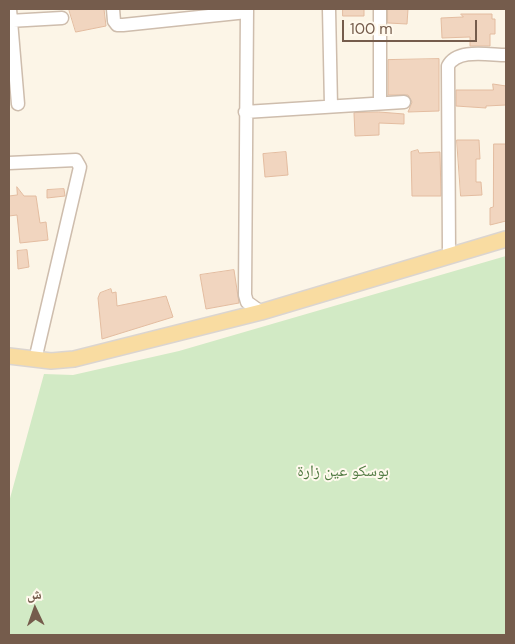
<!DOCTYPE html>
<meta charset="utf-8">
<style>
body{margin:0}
#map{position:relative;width:515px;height:644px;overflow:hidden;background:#fcf5e7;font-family:"DM Sans","Noto Naskh Arabic",sans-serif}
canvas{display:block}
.frame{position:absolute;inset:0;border:10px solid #755c4c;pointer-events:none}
.north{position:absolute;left:10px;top:584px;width:50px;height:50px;-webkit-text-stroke:4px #fff9ed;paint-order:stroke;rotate:357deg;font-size:14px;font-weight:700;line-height:20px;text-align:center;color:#755c4c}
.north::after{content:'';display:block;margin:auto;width:18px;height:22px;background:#755c4c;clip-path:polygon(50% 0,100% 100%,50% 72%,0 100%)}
.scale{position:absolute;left:342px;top:20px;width:135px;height:22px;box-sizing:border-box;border:2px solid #755c4c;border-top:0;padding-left:6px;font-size:15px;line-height:18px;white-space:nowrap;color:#755c4c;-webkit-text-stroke:4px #fff9ed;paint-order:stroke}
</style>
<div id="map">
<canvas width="515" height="644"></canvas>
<div class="frame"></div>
<div class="north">ش</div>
<div class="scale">100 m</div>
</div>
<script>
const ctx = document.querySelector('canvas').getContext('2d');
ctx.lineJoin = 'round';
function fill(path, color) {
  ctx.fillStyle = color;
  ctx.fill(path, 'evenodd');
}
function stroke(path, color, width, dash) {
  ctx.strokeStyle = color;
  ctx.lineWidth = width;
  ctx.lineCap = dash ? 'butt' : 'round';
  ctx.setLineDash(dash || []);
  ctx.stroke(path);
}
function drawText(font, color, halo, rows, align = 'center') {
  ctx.font = font + ' "DM Sans","Noto Naskh Arabic",sans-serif';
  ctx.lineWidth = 4;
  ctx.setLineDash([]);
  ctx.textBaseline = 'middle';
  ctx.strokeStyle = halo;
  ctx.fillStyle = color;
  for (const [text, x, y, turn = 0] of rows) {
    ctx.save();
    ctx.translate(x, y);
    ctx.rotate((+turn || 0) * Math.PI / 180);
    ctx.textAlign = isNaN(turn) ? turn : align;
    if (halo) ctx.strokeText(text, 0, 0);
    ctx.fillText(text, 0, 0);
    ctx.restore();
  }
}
fill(new Path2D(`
 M 506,256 L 506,635 L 9,635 L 9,502 L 44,374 L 73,375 L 179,351 Z`), '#d2eac5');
const building = new Path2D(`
 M 69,9 L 104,9 L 106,26 L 76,32 Z
 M 343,9 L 364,9 L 364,16 L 343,16 Z
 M 388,9 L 408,9 L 407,24 L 388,23 Z
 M 461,14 L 492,14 L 492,19 L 495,19 L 495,34 L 490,34 L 490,46 L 470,46 L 470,37 L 442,38 L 441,18 L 463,17 Z
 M 439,59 L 439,111 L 408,112 L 412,102 L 408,95 L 388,95 L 388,60 Z
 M 493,84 L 506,86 L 506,105 L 486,106 L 486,108 L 456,106 L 456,90 L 493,90 Z
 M 379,112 L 404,114 L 404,124 L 379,123 L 379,135 L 355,136 L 354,113 Z
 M 457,140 L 479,140 L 480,159 L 476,159 L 476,182 L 481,182 L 482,195 L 461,196 Z
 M 494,144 L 506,144 L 506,221 L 490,225 L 490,208 L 493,207 Z
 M 418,150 L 419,153 L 440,152 L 441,196 L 412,196 L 411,152 Z
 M 286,152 L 288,175 L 265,177 L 263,154 Z
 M 17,187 L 24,196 L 36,196 L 40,223 L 46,222 L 48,240 L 20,243 L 17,215 L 9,216 L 9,196 L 17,195 Z
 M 64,189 L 65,196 L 47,198 L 47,190 Z
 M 27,250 L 29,267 L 18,269 L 17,251 Z
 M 234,270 L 239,303 L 206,309 L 200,275 Z
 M 111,289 L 112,293 L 116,292 L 117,306 L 166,296 L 173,317 L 102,339 L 98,298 L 100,293 Z`);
fill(building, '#f1d5bf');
stroke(building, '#e3bca0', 1);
const minor = new Path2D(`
 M 10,9 L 18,104
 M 113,9 L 114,21 L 117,25 L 123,25 L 247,12
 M 247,9 L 245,295 L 247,302 L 261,312
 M 329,9 L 331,106
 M 380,9 L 380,103
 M 9,21 L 62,18
 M 245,112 L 404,102
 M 9,163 L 76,160 L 80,167 L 35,360
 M 449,254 L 448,66 C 457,48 489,55 506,55`);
const major = new Path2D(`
 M 9,356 L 51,361 L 74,359 L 261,312 L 506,239`);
stroke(minor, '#cebdad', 15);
stroke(major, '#dbd5d0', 18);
stroke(minor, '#fff', 12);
stroke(major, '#f9dca1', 15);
drawText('16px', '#527b43', '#fff9ed', [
 ["بوسكو عين زارة",343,472]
]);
</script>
